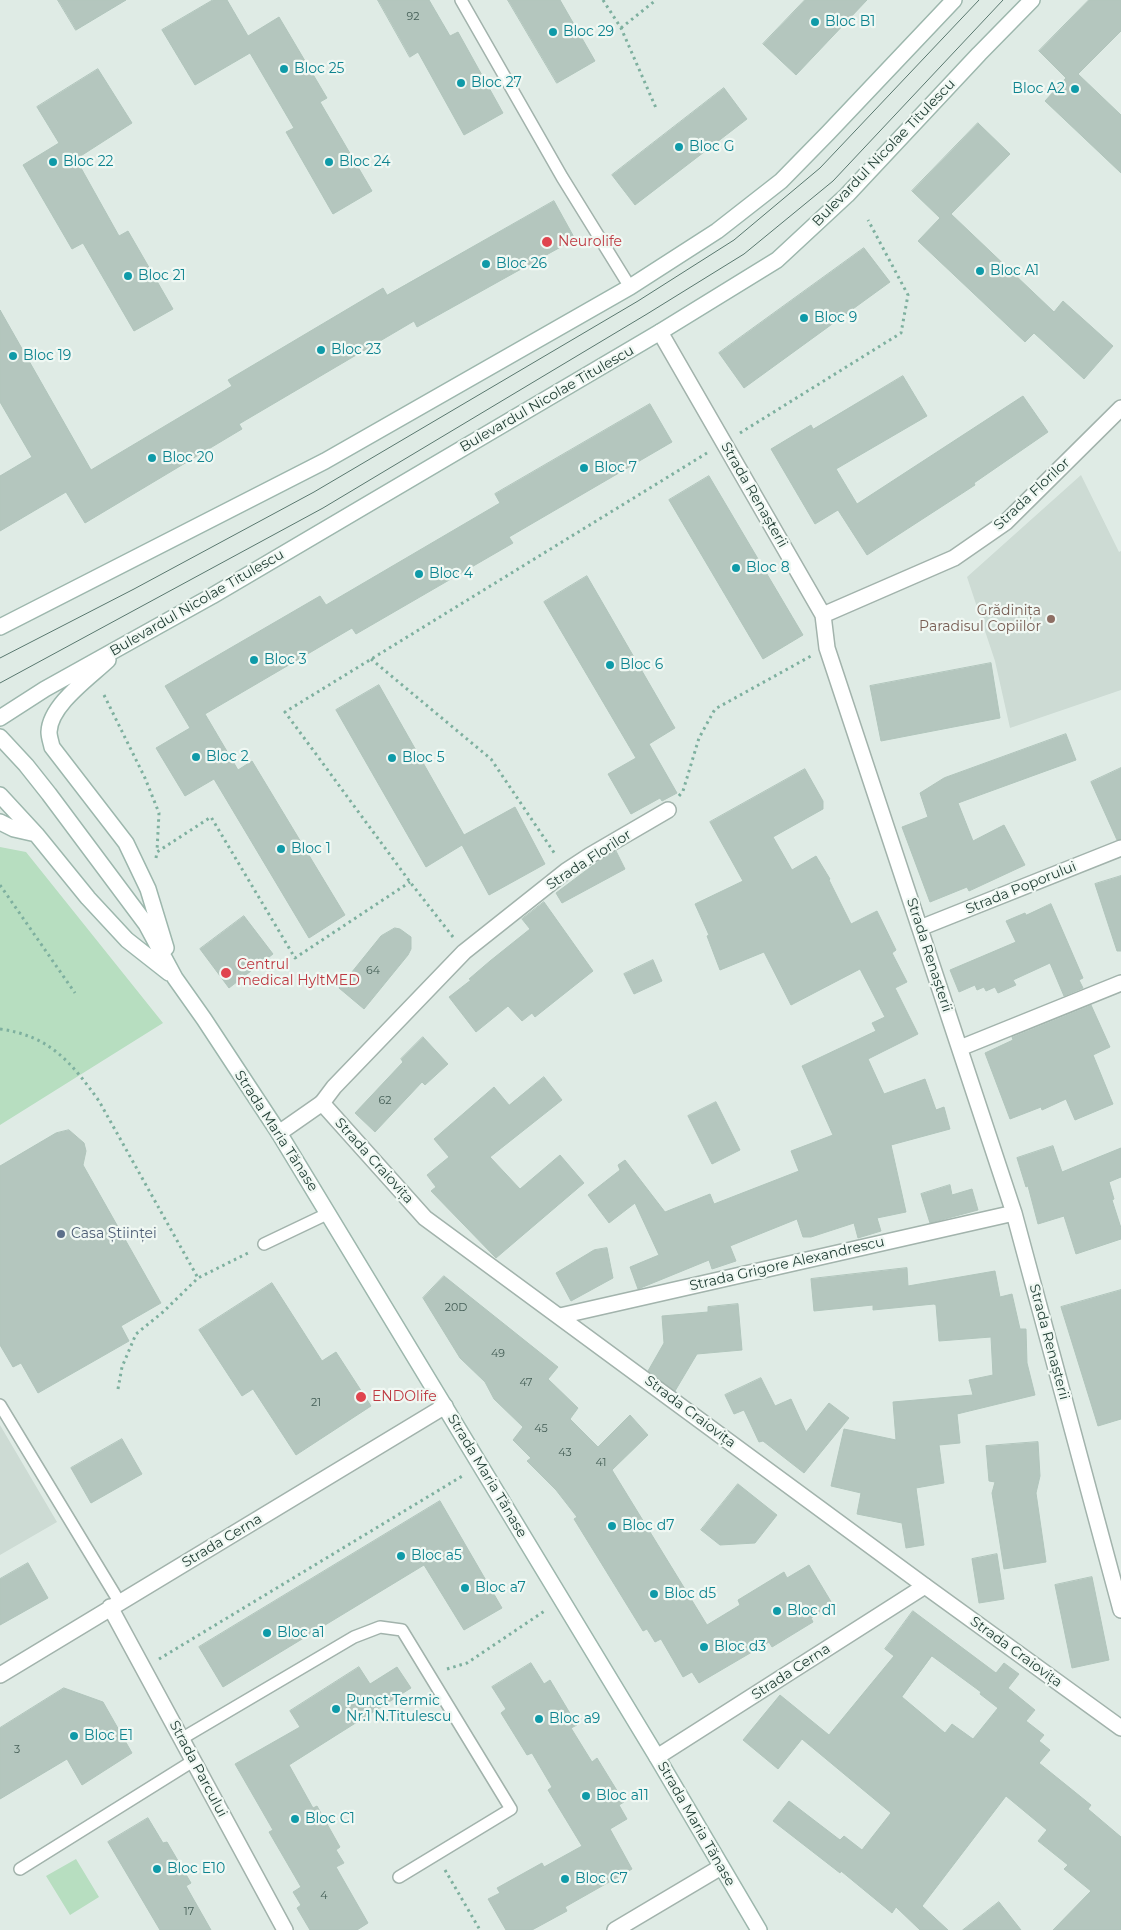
<!DOCTYPE html>
<meta charset="utf-8">
<style>
body{margin:0}
canvas{display:block;background:#dfebe5}
</style>
<canvas width="1121" height="1930"></canvas>
<script>
const ctx = document.querySelector('canvas').getContext('2d');
ctx.lineJoin = 'round';
function fill(path, color) {
  ctx.fillStyle = color;
  ctx.fill(path, 'evenodd');
}
function stroke(path, color, width, dash) {
  ctx.strokeStyle = color;
  ctx.lineWidth = width;
  ctx.lineCap = dash ? 'butt' : 'round';
  ctx.setLineDash(dash || []);
  ctx.stroke(path);
}
function drawText(font, color, halo, rows, align = 'center') {
  ctx.font = font + ' Montserrat,sans-serif';
  ctx.lineWidth = 4.5;
  ctx.setLineDash([]);
  ctx.textBaseline = 'middle';
  ctx.strokeStyle = halo;
  ctx.fillStyle = color;
  for (const [text, x, y, turn = 0] of rows) {
    ctx.save();
    ctx.translate(x, y);
    ctx.rotate((+turn || 0) * Math.PI / 180);
    ctx.textAlign = isNaN(turn) ? turn : align;
    if (halo) ctx.strokeText(text, 0, 0);
    ctx.fillText(text, 0, 0);
    ctx.restore();
  }
}
fill(new Path2D(`
 M 1081,475 L 1119,552 L 1121,551 L 1121,690 L 1010,728 L 995,661 L 967,577 Z
 M 0,1425 L 57,1522 L 0,1555 Z`), '#cddbd4');
fill(new Path2D(`
 M 0,847 L 26,852 L 163,1023 L 0,1125 Z
 M 76,1859 L 99,1897 L 70,1915 L 46,1876 Z`), '#b7dec0');
const building = new Path2D(`
 M 58,0 L 126,0 L 76,30 Z
 M 213,0 L 227,0 L 248,36 L 279,17 L 327,98 L 320,102 L 372,191 L 333,214 L 286,132 L 294,128 L 250,53 L 195,85 L 162,30 Z
 M 378,0 L 429,0 L 450,36 L 458,32 L 503,113 L 464,135 L 418,52 L 410,57 Z
 M 508,0 L 560,0 L 595,61 L 557,83 Z
 M 805,0 L 867,0 L 796,75 L 763,44 Z
 M 1089,0 L 1121,0 L 1121,31 L 1078,74 L 1121,115 L 1121,173 L 1045,101 L 1066,78 L 1039,51 Z
 M 98,69 L 132,123 L 76,159 L 119,236 L 128,231 L 173,309 L 134,331 L 83,243 L 72,249 L 23,165 L 59,143 L 37,107 Z
 M 724,88 L 747,119 L 635,205 L 612,175 Z
 M 978,123 L 1010,154 L 951,214 L 1054,312 L 1063,301 L 1113,346 L 1084,379 L 1034,333 L 1025,342 L 918,241 L 940,218 L 912,191 Z
 M 554,201 L 575,239 L 417,327 L 414,321 L 239,424 L 242,429 L 85,523 L 66,492 L 0,531 L 0,476 L 32,457 L 0,402 L 0,310 L 91,470 L 232,386 L 228,380 L 383,288 L 387,295 Z
 M 864,248 L 890,282 L 744,388 L 719,353 Z
 M 903,376 L 927,416 L 836,469 L 857,504 L 1023,396 L 1048,432 L 974,483 L 975,485 L 867,555 L 838,510 L 815,524 L 771,449 L 811,425 L 813,429 Z
 M 650,404 L 672,442 L 509,537 L 513,543 L 356,634 L 352,628 L 205,714 L 238,770 L 252,761 L 345,915 L 309,938 L 214,779 L 185,796 L 156,748 L 190,728 L 165,686 L 320,596 L 326,605 L 500,503 L 495,494 Z
 M 709,476 L 803,635 L 763,659 L 669,500 Z
 M 587,576 L 675,728 L 649,744 L 677,793 L 662,801 L 660,798 L 631,814 L 608,774 L 636,758 L 544,602 Z
 M 991,663 L 1000,718 L 881,741 L 870,686 Z
 M 379,685 L 464,835 L 515,807 L 545,864 L 489,895 L 462,845 L 426,867 L 336,710 Z
 M 1066,734 L 1076,760 L 958,803 L 973,841 L 1004,825 L 1025,865 L 969,891 L 967,887 L 930,902 L 902,827 L 928,817 L 920,793 L 944,778 Z
 M 1121,768 L 1121,839 L 1117,840 L 1091,782 Z
 M 805,769 L 823,801 L 823,809 L 773,837 L 792,870 L 816,856 L 830,879 L 829,880 L 851,924 L 877,911 L 896,950 L 892,953 L 907,982 L 895,988 L 918,1034 L 868,1059 L 884,1094 L 925,1079 L 936,1110 L 944,1107 L 950,1129 L 891,1145 L 906,1212 L 877,1218 L 881,1231 L 858,1238 L 854,1223 L 811,1237 L 803,1237 L 797,1219 L 730,1246 L 736,1261 L 712,1269 L 709,1260 L 638,1289 L 630,1267 L 659,1255 L 635,1203 L 609,1223 L 588,1195 L 620,1170 L 618,1165 L 625,1160 L 665,1212 L 710,1194 L 714,1204 L 799,1171 L 791,1151 L 833,1135 L 802,1066 L 876,1031 L 872,1023 L 885,1017 L 860,969 L 791,1005 L 764,952 L 720,970 L 707,936 L 709,935 L 695,904 L 743,881 L 710,822 Z
 M 616,851 L 625,869 L 562,903 L 556,893 L 596,863 Z
 M 1121,876 L 1121,951 L 1117,951 L 1095,884 Z
 M 544,902 L 593,971 L 535,1017 L 532,1013 L 522,1021 L 508,1006 L 476,1032 L 449,997 L 471,980 L 469,979 L 490,961 L 530,929 L 522,919 Z
 M 1051,904 L 1083,978 L 1079,980 L 1083,988 L 1064,996 L 1050,963 L 1013,980 L 1016,985 L 998,993 L 995,987 L 986,991 L 984,987 L 977,990 L 975,985 L 959,992 L 950,970 L 1016,942 L 1006,921 L 1025,913 L 1026,915 Z
 M 244,916 L 273,954 L 229,988 L 200,949 Z
 M 395,928 L 400,929 L 411,937 L 411,949 L 408,955 L 364,1009 L 339,988 L 381,936 Z
 M 653,960 L 662,981 L 634,994 L 624,974 Z
 M 1091,1005 L 1110,1047 L 1093,1055 L 1113,1104 L 1075,1120 L 1066,1099 L 1042,1110 L 1041,1107 L 1010,1119 L 985,1053 L 1013,1040 L 1012,1037 Z
 M 423,1037 L 448,1064 L 425,1085 L 422,1082 L 375,1132 L 355,1113 L 403,1062 L 401,1059 Z
 M 544,1077 L 562,1100 L 490,1157 L 520,1189 L 560,1155 L 584,1183 L 496,1258 L 431,1191 L 436,1187 L 427,1175 L 449,1157 L 434,1139 L 494,1087 L 509,1105 Z
 M 716,1102 L 740,1150 L 712,1164 L 688,1116 Z
 M 69,1130 L 84,1143 L 86,1151 L 83,1165 L 161,1303 L 121,1326 L 129,1341 L 38,1393 L 21,1363 L 13,1367 L 0,1345 L 0,1166 L 56,1133 Z
 M 1053,1146 L 1062,1172 L 1121,1148 L 1121,1177 L 1109,1182 L 1114,1199 L 1112,1200 L 1121,1228 L 1121,1239 L 1076,1254 L 1064,1216 L 1038,1224 L 1028,1186 L 1026,1187 L 1017,1158 Z
 M 950,1185 L 952,1195 L 972,1189 L 978,1210 L 930,1223 L 921,1194 Z
 M 607,1248 L 613,1278 L 571,1301 L 556,1273 L 594,1250 Z
 M 907,1268 L 908,1286 L 995,1271 L 1000,1297 L 1012,1294 L 1020,1329 L 1026,1329 L 1027,1363 L 1035,1395 L 957,1414 L 960,1443 L 939,1445 L 944,1483 L 916,1488 L 924,1545 L 906,1548 L 902,1523 L 857,1514 L 861,1493 L 831,1486 L 844,1429 L 896,1440 L 893,1402 L 973,1395 L 969,1380 L 993,1375 L 991,1337 L 939,1341 L 936,1305 L 934,1304 L 873,1310 L 873,1305 L 814,1311 L 811,1279 Z
 M 444,1276 L 558,1367 L 548,1379 L 578,1408 L 570,1419 L 598,1447 L 630,1415 L 648,1435 L 612,1470 L 707,1625 L 740,1605 L 738,1600 L 784,1572 L 787,1578 L 809,1565 L 833,1605 L 811,1618 L 813,1622 L 772,1647 L 769,1642 L 699,1683 L 692,1672 L 683,1677 L 661,1639 L 655,1642 L 647,1629 L 643,1631 L 574,1519 L 577,1517 L 556,1490 L 527,1461 L 531,1458 L 513,1440 L 523,1427 L 494,1399 L 485,1382 L 460,1358 L 423,1298 Z
 M 272,1283 L 322,1361 L 336,1352 L 371,1406 L 296,1455 L 253,1389 L 242,1396 L 199,1330 Z
 M 1121,1290 L 1121,1419 L 1098,1426 L 1061,1307 Z
 M 738,1304 L 742,1350 L 697,1354 L 675,1391 L 648,1371 L 664,1343 L 662,1316 L 708,1312 L 708,1307 Z
 M 761,1378 L 775,1406 L 791,1399 L 806,1432 L 829,1403 L 849,1418 L 804,1473 L 763,1441 L 759,1442 L 744,1410 L 734,1414 L 725,1395 Z
 M 122,1439 L 142,1474 L 91,1503 L 71,1468 Z
 M 1038,1442 L 1040,1476 L 1036,1493 L 1046,1562 L 1004,1569 L 992,1493 L 995,1482 L 989,1481 L 986,1446 Z
 M 738,1484 L 777,1515 L 755,1543 L 720,1545 L 701,1530 Z
 M 440,1501 L 502,1608 L 464,1630 L 424,1565 L 223,1687 L 199,1647 Z
 M 997,1554 L 1004,1599 L 979,1603 L 972,1559 Z
 M 28,1563 L 48,1598 L 0,1625 L 0,1579 Z
 M 1092,1577 L 1109,1660 L 1072,1668 L 1055,1585 Z
 M 913,1611 L 996,1673 L 1004,1663 L 1019,1674 L 1008,1688 L 1035,1710 L 1026,1721 L 1044,1735 L 1039,1741 L 1050,1750 L 1039,1763 L 1091,1805 L 1088,1809 L 1121,1837 L 1121,1930 L 1053,1930 L 1091,1891 L 1064,1869 L 1068,1865 L 1038,1841 L 1047,1830 L 1006,1796 L 922,1906 L 948,1930 L 920,1930 L 896,1907 L 892,1913 L 841,1871 L 840,1873 L 773,1821 L 789,1801 L 840,1840 L 844,1836 L 862,1850 L 891,1813 L 802,1739 L 778,1769 L 743,1740 L 780,1695 L 829,1735 L 894,1656 L 885,1649 ZM 932,1656 L 981,1692 L 980,1694 L 998,1708 L 973,1739 L 952,1724 L 945,1733 L 902,1697 Z
 M 531,1663 L 544,1684 L 550,1680 L 577,1725 L 571,1728 L 592,1762 L 597,1758 L 624,1802 L 619,1805 L 627,1819 L 610,1829 L 632,1869 L 565,1907 L 567,1911 L 532,1930 L 506,1930 L 488,1899 L 500,1893 L 497,1888 L 542,1863 L 544,1867 L 582,1846 L 548,1790 L 552,1787 L 532,1753 L 527,1755 L 501,1713 L 506,1709 L 492,1687 Z
 M 359,1667 L 370,1684 L 397,1667 L 411,1688 L 289,1765 L 313,1808 L 317,1806 L 340,1847 L 336,1850 L 344,1863 L 336,1867 L 368,1923 L 357,1930 L 310,1930 L 297,1908 L 301,1905 L 293,1892 L 301,1887 L 269,1832 L 273,1830 L 235,1764 L 300,1727 L 290,1711 Z
 M 64,1688 L 103,1702 L 132,1753 L 82,1785 L 67,1759 L 0,1799 L 0,1728 Z
 M 148,1818 L 163,1843 L 167,1842 L 191,1883 L 186,1886 L 211,1930 L 160,1930 L 108,1842 Z
 M 999,1902 L 1021,1930 L 963,1930 Z`);
fill(building, '#b4c6be');
stroke(building, '#b1c5bc', 1);
const service = new Path2D(`
 M 461,0 L 562,177 L 630,287
 M 264,1244 L 329,1213
 M 0,1405 L 120,1603
 M 181,1739 L 354,1637 L 380,1627 L 402,1630 L 511,1809 L 399,1877
 M 20,1869 L 193,1761`);
const minor = new Path2D(`
 M 660,332 L 823,615 L 827,648 L 1014,1213 L 1121,1610
 M 823,615 L 954,558 L 1006,522 L 1121,408
 M 920,928 L 1121,848
 M 960,1048 L 1121,983
 M 322,1103 L 334,1087 L 464,952 L 566,871 L 589,856 L 668,810
 M 560,1316 L 1014,1213
 M 110,1607 L 285,1930
 M 0,1675 L 445,1406
 M 657,1757 L 925,1586
 M 615,1930 L 721,1867`);
const tertiary = new Path2D(`
 M 279,1133 L 322,1103 L 425,1218 L 925,1586 L 1121,1728`);
const secondary = new Path2D(`
 M 0,627 L 325,461 L 630,287 L 717,231 L 781,181 L 828,133 L 954,0
 M 108,660 C 89,678 50,705 49,732 C 49,737 51,742 52,747 L 126,843 L 148,889 L 166,948
 M 0,718 L 45,689 L 212,596 L 660,332 L 777,260 L 847,195 L 979,54 L 1032,0
 M 0,737 L 26,765 L 49,794 L 146,924 L 175,978 L 204,1019 L 279,1133 L 657,1757 L 759,1930
 M 0,795 L 36,834 L 88,898 L 127,940 L 169,973
 M 0,822 L 14,829 L 36,834`);
stroke(service, '#a2b3ac', 14);
stroke(minor, '#a2b3ac', 18);
stroke(tertiary, '#a2b3ac', 18);
stroke(secondary, '#9db7ad', 18);
stroke(new Path2D(`
 M 603,0 L 621,28 L 656,108
 M 621,28 L 656,0
 M 740,433 L 901,333 L 908,295 L 868,220
 M 371,659 L 491,759 L 555,854
 M 104,695 L 145,778 L 159,813 L 157,851
 M 679,796 L 683,791 L 699,738 L 715,709 L 811,656
 M 156,858 L 157,852 L 211,817 L 295,958 L 410,882
 M 0,885 L 75,993
 M 453,937 L 410,882 L 285,712 L 707,453
 M 0,1029 C 50,1036 71,1062 99,1101 L 198,1278
 M 118,1389 L 122,1367 L 136,1334 L 163,1312 L 198,1278 L 248,1253
 M 159,1659 L 464,1475
 M 447,1669 L 467,1663 L 546,1610
 M 445,1870 L 480,1930`), '#7eb09f', 3, [2.5, 4]);
stroke(service, '#fff', 11);
stroke(minor, '#fff', 15);
stroke(tertiary, '#fff', 15);
stroke(secondary, '#fff', 15);
stroke(new Path2D(`
 M 0,658 L 134,589 L 314,492 L 638,301 L 734,240 L 820,168 L 979,0
 M 0,683 L 323,508 L 647,314 L 744,254 L 833,181 L 1003,0`), '#59786f', 1);
for (const [x, y, r, color] of [
 [815,22,5,"#0f9aa8"],
 [553,32,5,"#0f9aa8"],
 [284,69,5,"#0f9aa8"],
 [461,83,5,"#0f9aa8"],
 [1075,89,5,"#0f9aa8"],
 [679,147,5,"#0f9aa8"],
 [53,162,5,"#0f9aa8"],
 [329,162,5,"#0f9aa8"],
 [547,242,6,"#e0444e"],
 [486,264,5,"#0f9aa8"],
 [980,271,5,"#0f9aa8"],
 [128,276,5,"#0f9aa8"],
 [804,318,5,"#0f9aa8"],
 [321,350,5,"#0f9aa8"],
 [13,356,5,"#0f9aa8"],
 [152,458,5,"#0f9aa8"],
 [584,468,5,"#0f9aa8"],
 [736,568,5,"#0f9aa8"],
 [419,574,5,"#0f9aa8"],
 [1051,619,5,"#8d6e63"],
 [254,660,5,"#0f9aa8"],
 [610,665,5,"#0f9aa8"],
 [196,757,5,"#0f9aa8"],
 [392,758,5,"#0f9aa8"],
 [281,849,5,"#0f9aa8"],
 [226,973,6,"#e0444e"],
 [61,1234,5,"#5c6f8a"],
 [361,1397,6,"#e0444e"],
 [612,1526,5,"#0f9aa8"],
 [401,1556,5,"#0f9aa8"],
 [465,1588,5,"#0f9aa8"],
 [654,1594,5,"#0f9aa8"],
 [777,1611,5,"#0f9aa8"],
 [267,1633,5,"#0f9aa8"],
 [704,1647,5,"#0f9aa8"],
 [336,1709,5,"#0f9aa8"],
 [539,1719,5,"#0f9aa8"],
 [74,1736,5,"#0f9aa8"],
 [586,1796,5,"#0f9aa8"],
 [295,1819,5,"#0f9aa8"],
 [157,1869,5,"#0f9aa8"],
 [565,1879,5,"#0f9aa8"]
]) {
  const dot = new Path2D();
  dot.arc(x, y, r, 0, 2 * Math.PI);
  ctx.fillStyle = color;
  ctx.fill(dot);
  stroke(dot, '#f0f8f3', 2);
}
drawText('11px', '#445e56', null, [
 ["92",413,17],
 ["64",373,971],
 ["62",385,1101],
 ["20D",456,1308],
 ["49",498,1354],
 ["47",526,1383],
 ["21",316,1403],
 ["45",541,1429],
 ["43",565,1453],
 ["41",601,1463],
 ["3",17,1750],
 ["4",324,1896],
 ["17",189,1912]
]);
drawText('14px', '#0d838f', '#f0f8f3', [
 ["Bloc B1",825,22],
 ["Bloc 29",563,32],
 ["Bloc 25",294,69],
 ["Bloc 27",471,83],
 ["Bloc A2",1065,89,"right"],
 ["Bloc G",689,147],
 ["Bloc 22",63,162],
 ["Bloc 24",339,162],
 ["Bloc 26",496,264],
 ["Bloc A1",990,271],
 ["Bloc 21",138,276],
 ["Bloc 9",814,318],
 ["Bloc 23",331,350],
 ["Bloc 19",23,356],
 ["Bloc 20",162,458],
 ["Bloc 7",594,468],
 ["Bloc 8",746,568],
 ["Bloc 4",429,574],
 ["Bloc 3",264,660],
 ["Bloc 6",620,665],
 ["Bloc 2",206,757],
 ["Bloc 5",402,758],
 ["Bloc 1",291,849],
 ["Bloc d7",622,1526],
 ["Bloc a5",411,1556],
 ["Bloc a7",475,1588],
 ["Bloc d5",664,1594],
 ["Bloc d1",787,1611],
 ["Bloc a1",277,1633],
 ["Bloc d3",714,1647],
 ["Punct Termic",346,1701],
 ["Nr.1 N.Titulescu",346,1717],
 ["Bloc a9",549,1719],
 ["Bloc E1",84,1736],
 ["Bloc a11",596,1796],
 ["Bloc C1",305,1819],
 ["Bloc E10",167,1869],
 ["Bloc C7",575,1879]
], 'left');
drawText('14px', '#1f3c33', '#f0f8f3', [
 ["Bulevardul Nicolae Titulescu",884,153,-46],
 ["Bulevardul Nicolae Titulescu",547,399,-30],
 ["Strada Florilor",1032,494,-43],
 ["Strada Renașterii",754,495,60],
 ["Bulevardul Nicolae Titulescu",197,603,-30],
 ["Strada Florilor",589,860,-33],
 ["Strada Poporului",1021,888,-22],
 ["Strada Renașterii",929,955,72],
 ["Strada Maria Tănase",276,1131,57],
 ["Strada Craiovița",374,1161,48],
 ["Strada Grigore Alexandrescu",787,1264,-13],
 ["Strada Renașterii",1049,1342,75],
 ["Strada Craiovița",690,1412,37],
 ["Strada Maria Tănase",487,1476,59],
 ["Strada Cerna",222,1541,-31],
 ["Strada Craiovița",1016,1652,36],
 ["Strada Cerna",791,1672,-33],
 ["Strada Parcului",198,1769,62],
 ["Strada Maria Tănase",696,1824,60]
]);
drawText('14px', '#be3a42', '#f0f8f3', [
 ["Neurolife",558,242],
 ["Centrul",237,965],
 ["medical HyltMED",237,981],
 ["ENDOlife",372,1397]
], 'left');
drawText('14px', '#785e54', '#f0f8f3', [
 ["Grădinița",1041,611],
 ["Paradisul Copiilor",1041,627]
], 'right');
drawText('14px', '#4e5e75', '#f0f8f3', [
 ["Casa Științei",71,1234]
], 'left');
</script>
